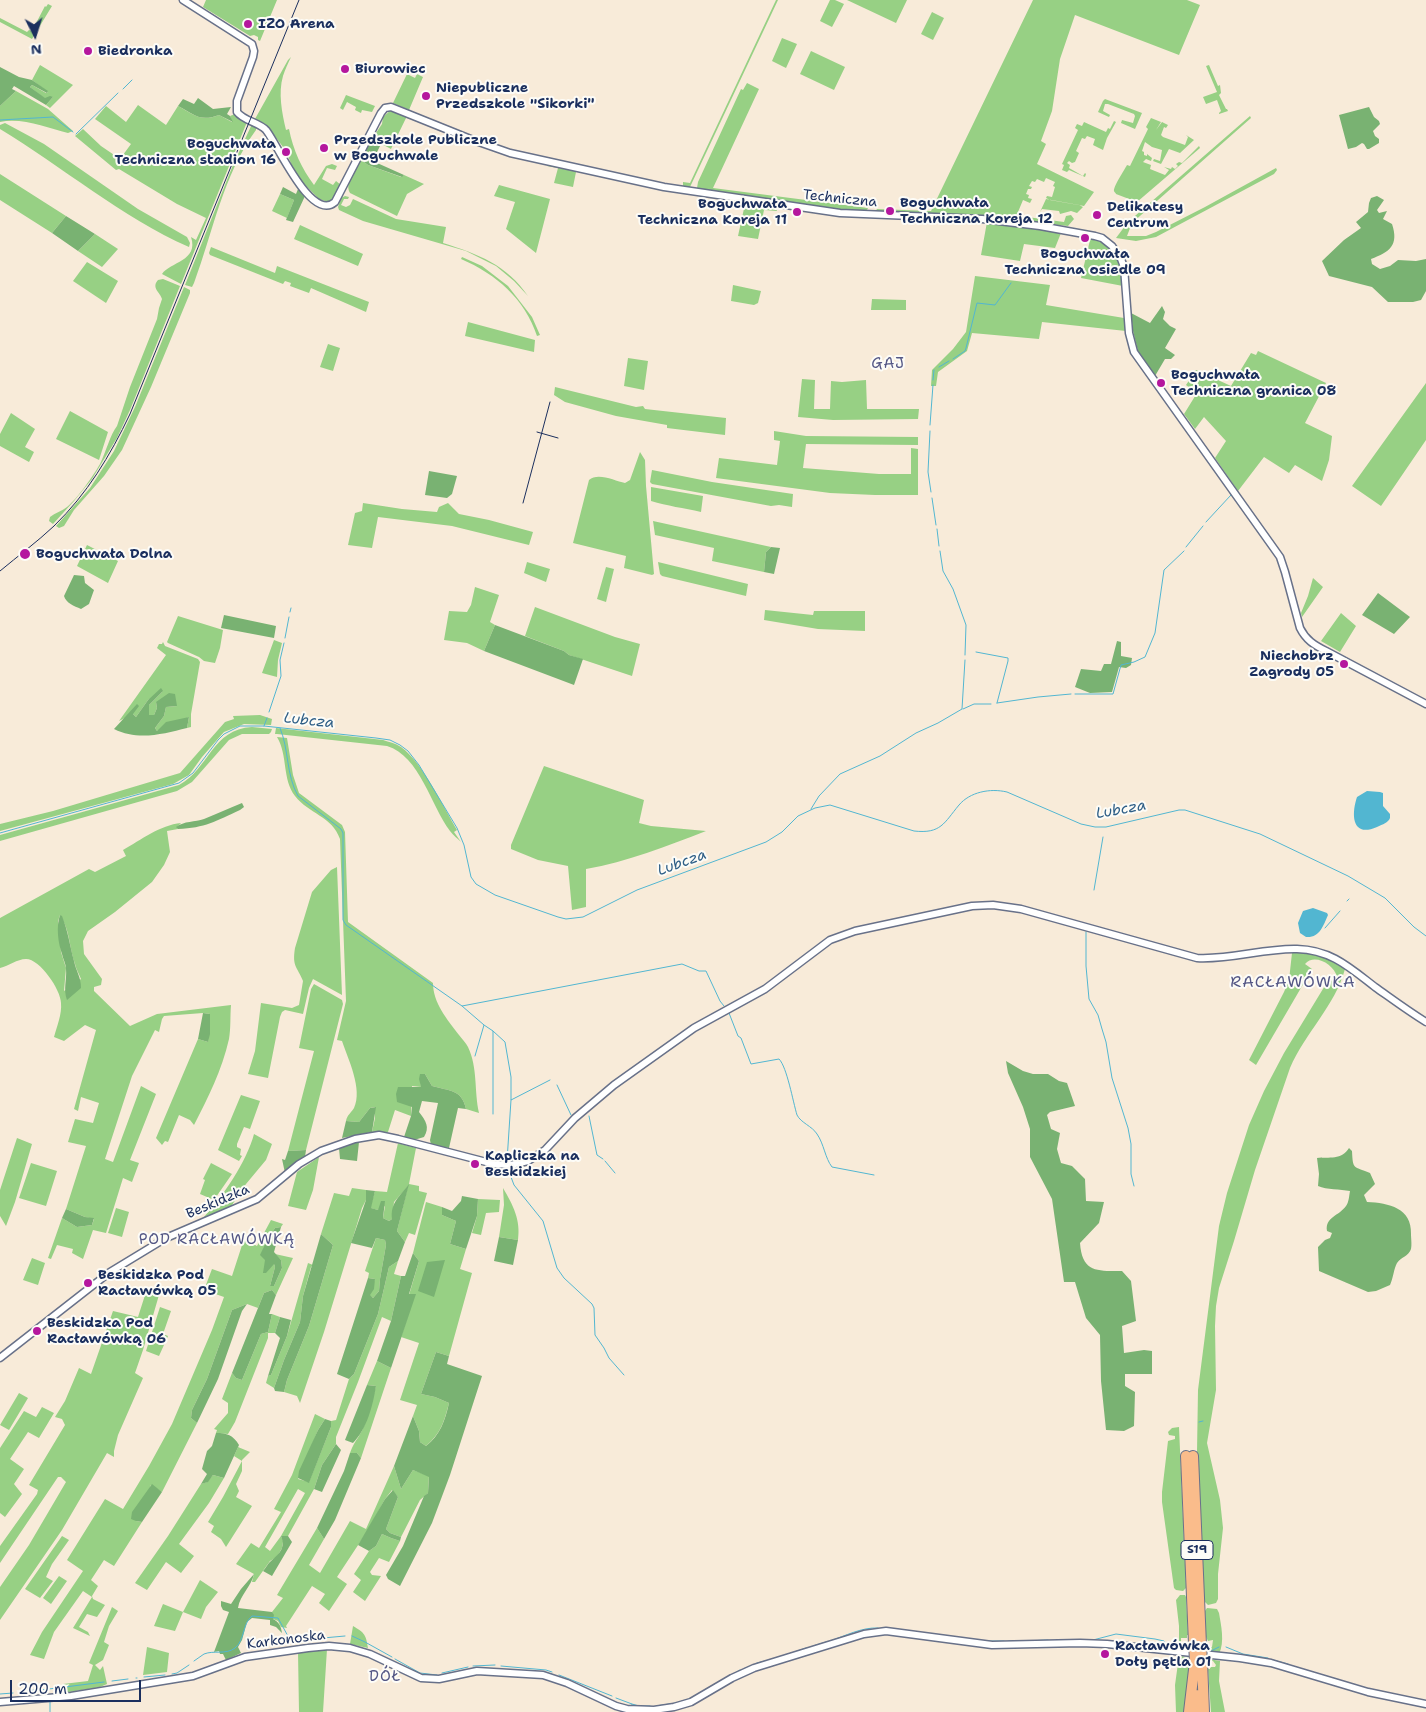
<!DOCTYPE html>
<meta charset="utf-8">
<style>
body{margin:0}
#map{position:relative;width:1426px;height:1712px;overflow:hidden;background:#f8ebd9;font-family:"Shantell Sans",sans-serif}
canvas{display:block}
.north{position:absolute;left:10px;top:10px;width:50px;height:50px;-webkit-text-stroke:4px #fdfcf7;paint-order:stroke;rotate:175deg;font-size:14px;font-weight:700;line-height:20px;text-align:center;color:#1b2f5e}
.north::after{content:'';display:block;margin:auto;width:18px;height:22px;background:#1b2f5e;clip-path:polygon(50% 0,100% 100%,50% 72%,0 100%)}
.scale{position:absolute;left:10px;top:1680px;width:131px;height:22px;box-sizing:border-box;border:2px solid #1b2f5e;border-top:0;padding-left:6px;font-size:15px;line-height:18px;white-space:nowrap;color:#1b2f5e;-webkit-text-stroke:4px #fdfcf7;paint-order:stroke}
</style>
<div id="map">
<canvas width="1426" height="1712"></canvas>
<div class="north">N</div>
<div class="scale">200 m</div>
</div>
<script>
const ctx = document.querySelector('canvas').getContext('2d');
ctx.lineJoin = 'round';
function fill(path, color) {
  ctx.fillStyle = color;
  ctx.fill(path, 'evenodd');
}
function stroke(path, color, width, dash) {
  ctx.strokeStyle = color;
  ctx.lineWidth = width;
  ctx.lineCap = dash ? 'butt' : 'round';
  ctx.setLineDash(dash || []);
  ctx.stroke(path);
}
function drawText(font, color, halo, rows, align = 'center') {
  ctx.font = font + ' "Shantell Sans",sans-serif';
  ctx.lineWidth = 4;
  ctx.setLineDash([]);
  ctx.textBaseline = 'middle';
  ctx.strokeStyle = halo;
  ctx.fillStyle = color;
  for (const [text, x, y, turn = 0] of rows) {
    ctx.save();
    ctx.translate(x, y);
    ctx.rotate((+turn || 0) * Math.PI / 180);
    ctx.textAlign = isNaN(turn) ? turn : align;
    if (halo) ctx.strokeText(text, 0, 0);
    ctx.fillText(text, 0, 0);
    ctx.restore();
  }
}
fill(new Path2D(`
 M 206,0 L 277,0 L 260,41 L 258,40 L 258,37 L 254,35 L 250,36 L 203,7 Z
 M 776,0 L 778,0 L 690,187 L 683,187 L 683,182 L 690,183 Z
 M 830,0 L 835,0 L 844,4 L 832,27 L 820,21 Z
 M 847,0 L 907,0 L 896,23 Z
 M 1033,0 L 1187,0 L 1200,5 L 1179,55 L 1075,15 L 1060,59 L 1052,111 L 1041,141 L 1046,144 L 1037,164 L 1094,192 L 1084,206 L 1050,200 L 1046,198 L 1047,196 L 1052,197 L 1055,187 L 1053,186 L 1055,182 L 1046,178 L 1044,182 L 1037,179 L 1035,182 L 1032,181 L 1029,186 L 1032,187 L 1031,189 L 1028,189 L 1026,194 L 1029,195 L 1028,198 L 1032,199 L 1030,203 L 1023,200 L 1018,212 L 1020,216 L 1064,222 L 1066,216 L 1071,215 L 1074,219 L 1068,226 L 967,215 L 911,213 L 891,210 L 875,212 L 877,209 L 931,211 Z
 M 48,4 L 52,6 L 32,39 L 0,22 L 0,18 L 27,32 L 29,30 L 32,31 L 45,6 L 46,7 Z
 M 932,12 L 944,18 L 933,40 L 921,34 Z
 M 782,38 L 797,44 L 786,68 L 772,61 Z
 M 811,51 L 845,67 L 834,90 L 800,74 Z
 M 291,57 C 288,63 285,70 283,76 C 278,93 282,113 286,130 L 289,129 C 293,150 302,169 314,185 L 326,166 L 332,164 L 337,166 L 335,170 L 327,168 L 322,179 L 333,185 L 336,181 L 341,185 L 336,196 L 328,202 L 319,199 L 303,183 L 294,171 L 286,151 L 271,131 L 265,124 L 255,119 L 288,60 Z
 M 40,65 L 73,85 L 50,108 L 46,105 L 53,97 L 45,99 L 30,87 L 32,85 L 46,93 L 48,92 L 32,80 Z
 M 1209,65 L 1218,86 L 1220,85 L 1221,93 L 1219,95 L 1226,109 L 1227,109 L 1228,111 L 1219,114 L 1219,113 L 1221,111 L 1217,100 L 1206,104 L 1203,97 L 1217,92 L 1206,66 Z
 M 407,74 L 415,78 L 417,74 L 423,77 L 409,110 L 393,103 Z
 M 747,83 L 759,89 L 713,188 L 868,208 L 866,212 L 846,211 L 697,188 L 698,182 L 741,89 L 743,90 Z
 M 16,91 L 48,109 L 73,131 L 68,133 C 47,128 22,117 0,122 L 0,106 Z
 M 346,95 L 375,106 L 372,112 L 362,110 L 361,113 L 355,110 L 356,107 L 347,102 L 343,110 L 340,108 Z
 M 1105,99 L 1142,113 L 1135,129 L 1121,123 L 1122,120 L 1133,123 L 1135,116 L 1134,114 L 1108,104 L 1105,104 L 1103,111 L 1110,115 L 1109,117 L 1098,112 L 1103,101 Z
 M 138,105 L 166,125 L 178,106 C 194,115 201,122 219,115 L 232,122 L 230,116 L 235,114 L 247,122 L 181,284 L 162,274 C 170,262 199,261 191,237 L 196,240 L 206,218 L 177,204 L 119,169 L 116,170 L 75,136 L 83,129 L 101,146 L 120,159 L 131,144 L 95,119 L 106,106 L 126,122 Z
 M 391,110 L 407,116 L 391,149 L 372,139 L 382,124 L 383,117 Z
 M 1250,116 L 1251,118 L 1132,223 L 1127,236 L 1146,236 L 1156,232 L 1205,207 L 1276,168 L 1277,170 L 1274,174 L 1156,237 L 1136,241 L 1116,238 L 1128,222 Z
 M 1151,118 L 1161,122 L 1156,130 L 1162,122 L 1168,125 L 1166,128 L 1164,127 L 1161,135 L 1163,137 L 1185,145 L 1188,137 L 1186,135 L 1194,140 L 1180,153 L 1169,149 L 1161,164 L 1153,161 L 1154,159 L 1160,161 L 1162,150 L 1152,147 L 1145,142 L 1142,151 L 1144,152 L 1144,155 L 1147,156 L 1147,154 L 1152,158 L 1151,161 L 1146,159 L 1143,162 L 1151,165 L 1150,169 L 1165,175 L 1169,170 L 1164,167 L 1171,169 L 1172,167 L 1175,169 L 1178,166 L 1176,164 L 1179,162 L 1182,163 L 1199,146 L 1200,148 L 1137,202 L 1116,194 C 1116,193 1114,192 1114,191 C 1113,187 1125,169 1127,165 L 1130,166 L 1148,129 L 1146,127 Z
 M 1114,121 L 1116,122 L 1107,138 L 1103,150 L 1093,145 L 1095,139 L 1087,136 L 1085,139 L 1082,138 L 1076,151 L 1079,153 L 1075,162 L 1072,163 L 1069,161 L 1067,163 L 1070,165 L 1069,168 L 1083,176 L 1085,173 L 1086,174 L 1085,177 L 1069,170 L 1067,172 L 1062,170 L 1064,165 L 1062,164 L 1078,130 L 1075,128 L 1077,124 L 1082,126 L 1084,122 L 1106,132 L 1108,128 L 1110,129 Z
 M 5,123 L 44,144 L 138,209 L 187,237 L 190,243 L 189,247 C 121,217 63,167 0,129 L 0,125 Z
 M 252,124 L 256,126 L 256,130 C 223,175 213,232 194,283 L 192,287 L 185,285 L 233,165 Z
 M 360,159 L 368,165 L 401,177 L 404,175 L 424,184 L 407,194 L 397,216 L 350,193 C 344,183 356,169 360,159 Z
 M 548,165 L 563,169 L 578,171 L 576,172 L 573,187 L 554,183 L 558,168 L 547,166 Z
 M 0,174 L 66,216 L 52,233 L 0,200 Z
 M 499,185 L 550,199 L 536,253 L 506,229 L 515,202 L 494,196 Z
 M 280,194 L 294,200 L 287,218 L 272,211 Z
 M 345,196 L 349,197 L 348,199 L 344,199 L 341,205 L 346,207 L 350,205 L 353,199 L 396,219 L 446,227 L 443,243 C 478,254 507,265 528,296 L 514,281 L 496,266 L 466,251 L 363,221 L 339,210 L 338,207 L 341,198 Z
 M 726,199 L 775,206 L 777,211 L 764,210 L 758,239 L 738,236 L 745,204 L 726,201 Z
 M 1046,199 L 1079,205 L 1083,207 L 1077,213 L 1071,211 L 1060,214 L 1059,211 L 1042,209 L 1040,212 Z
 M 987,222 L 1042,228 L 1061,233 L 1055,248 L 1024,244 L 1020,261 L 981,255 Z
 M 300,225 L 363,254 L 358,266 L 294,239 Z
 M 95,234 L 118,249 L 102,267 L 78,251 Z
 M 1089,238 C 1103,238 1117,251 1122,265 C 1123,271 1123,279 1123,286 L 1081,278 L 1090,240 L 1083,239 Z
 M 211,247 L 275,273 L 277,266 L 369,302 L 366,312 L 311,288 L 309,293 L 290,286 L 291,283 L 285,281 L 283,284 L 210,255 L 209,253 Z
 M 462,257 L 482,266 L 508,286 L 532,317 L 540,335 L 537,336 C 525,299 496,274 461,259 Z
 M 87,262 L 118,281 L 106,303 L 73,281 Z
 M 975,276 L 1050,285 L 1046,305 L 1124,318 L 1125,319 L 1126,331 L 1042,322 L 1039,339 L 972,333 L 967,351 L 938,372 L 936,386 L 931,386 L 932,370 L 953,349 L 966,332 Z
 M 163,279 L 180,286 L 130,410 L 117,438 L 92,479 L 74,501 L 53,524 L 49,521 L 50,517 C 55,513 62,511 67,507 C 78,498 93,476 100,464 C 106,452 110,435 117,426 L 130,387 L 157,319 L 159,308 L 162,299 C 160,292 151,288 158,280 Z
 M 733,285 L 761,291 L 758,303 L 754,305 L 731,301 Z
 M 184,287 L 190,290 L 190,293 L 151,387 L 122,450 L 104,476 L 74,510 L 64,526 L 59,528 L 56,526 L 90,488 L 114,451 L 135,407 Z
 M 872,299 L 906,300 L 906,310 L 871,310 Z
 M 468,322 L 535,340 L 534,352 L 465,336 Z
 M 328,344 L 340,348 L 333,371 L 320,367 Z
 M 1258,351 L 1326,383 L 1305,423 L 1332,436 L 1329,460 L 1322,481 L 1295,465 L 1289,473 L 1264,457 L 1238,491 L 1215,458 L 1226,441 L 1204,417 L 1195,429 L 1184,414 L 1197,393 L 1186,385 L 1196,370 L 1231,386 L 1251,353 L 1256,355 Z
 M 628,358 L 648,361 L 644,390 L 624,386 Z
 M 802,379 L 815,380 L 814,409 L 830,409 L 831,381 L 842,382 L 866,380 L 867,409 L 919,409 L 918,419 L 833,420 L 798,417 Z
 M 1426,383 L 1426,440 L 1381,506 L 1352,486 Z
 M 555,387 L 636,407 L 643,406 L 645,409 L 726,418 L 725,435 L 667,428 L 667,425 L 616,416 L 565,402 L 554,395 Z
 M 70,411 L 108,432 L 99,460 L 56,439 Z
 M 11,413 L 35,429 L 25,447 L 34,452 L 29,462 L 0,446 L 0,434 Z
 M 774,431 L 806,436 L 918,437 L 918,445 L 806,444 L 803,468 L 879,474 L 911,474 L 911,448 L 918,449 L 918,495 L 875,495 L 830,493 L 716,478 L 719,458 L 777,465 L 780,441 L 774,440 Z
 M 640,452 L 645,460 L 646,486 L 654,574 L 652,575 L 624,568 L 626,556 L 573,543 L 589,480 C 598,472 615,481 625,483 L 630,480 Z
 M 652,470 L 712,482 L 793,494 L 792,507 L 779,505 L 771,506 L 652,484 L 650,482 Z
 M 651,487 L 703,496 L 701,512 C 684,508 667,506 651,501 Z
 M 363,503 L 402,509 L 437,512 L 439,507 L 448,503 L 459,514 L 489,520 L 533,532 L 529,545 L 452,526 L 378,517 L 372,548 L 348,545 L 355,513 L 362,511 Z
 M 653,521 L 771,547 L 766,552 L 764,572 L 712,561 L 714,548 L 655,535 Z
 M 87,545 L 118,561 L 108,583 L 77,566 Z
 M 527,562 L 550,569 L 546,582 L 524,573 Z
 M 658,562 L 748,584 L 746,596 L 662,576 L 660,574 Z
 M 606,567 L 614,569 L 606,602 L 597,599 Z
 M 1313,578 L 1323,587 L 1302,617 L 1301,613 L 1308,596 Z
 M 475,587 L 499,595 L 490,622 L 495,625 L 484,651 L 467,643 L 444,640 L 449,611 L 467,612 L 471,605 Z
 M 535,607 L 615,637 L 640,644 L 632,676 L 569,655 L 564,651 L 525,636 Z
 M 765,610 L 813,615 L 814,611 L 865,611 L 865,631 L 818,629 L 764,620 Z
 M 1341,613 L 1356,626 L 1340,652 L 1321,641 Z
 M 178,616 L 223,630 L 220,648 L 215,663 L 204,661 L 199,657 L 168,643 L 167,642 Z
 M 274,640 L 282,643 L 278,660 L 277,677 L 262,673 Z
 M 163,642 L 165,646 L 198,659 L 200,662 L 191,714 L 191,727 L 187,728 L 189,717 L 157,731 L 155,728 L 164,716 L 166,707 L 177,706 L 156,702 L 157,708 L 154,715 L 149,715 L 149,705 L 163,691 L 148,700 L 136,717 L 133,714 L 119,721 L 166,655 L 157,648 L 159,644 L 162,644 Z
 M 260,715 L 272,719 L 271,725 L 244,724 L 224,732 L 202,757 L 189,775 L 173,784 L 0,831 L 0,824 L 53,811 L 180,773 L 225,722 L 234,719 L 233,716 Z
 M 252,727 L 272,729 L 271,732 L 269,734 L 242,734 L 229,740 L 192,782 L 177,791 L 0,841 L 0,835 L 179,785 C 209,769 212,729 252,727 Z
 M 276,728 L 383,740 C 389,742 395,743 401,747 C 423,763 443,806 457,830 L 454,832 L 461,842 C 458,839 453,835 450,831 C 431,806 420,756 387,746 L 277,734 L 275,734 Z
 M 277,737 L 287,738 L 293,775 L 299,793 L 342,825 L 345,832 L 348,922 L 433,983 C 433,1003 447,1019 459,1035 C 462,1039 466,1043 468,1047 C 478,1068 474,1091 479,1113 L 466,1109 C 462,1089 449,1091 432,1086 L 425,1074 L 420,1074 L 421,1087 L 412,1086 L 411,1116 L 395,1110 L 388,1132 L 372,1132 L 375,1118 L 375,1107 L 370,1108 L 359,1122 L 346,1121 C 347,1115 351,1113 354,1108 C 363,1089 348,1059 342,1041 L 337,1040 L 346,1001 L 340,839 C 332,816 309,814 295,796 C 282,779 288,755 277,737 Z
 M 544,766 L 644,800 L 639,823 L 651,826 L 706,831 C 667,846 627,862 586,869 L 586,907 L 572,910 L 568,866 L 538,860 L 511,849 L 511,845 Z
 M 181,823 L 177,827 L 178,829 L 167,831 L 170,852 L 164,865 L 152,882 L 115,912 L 88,931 L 83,941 L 84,954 L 102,979 L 101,985 L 94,987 L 94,991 L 130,1026 L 157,1014 L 231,1005 C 230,1016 231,1028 229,1039 C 222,1070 208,1098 194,1125 L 190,1120 L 179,1115 L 168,1142 L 165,1141 L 162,1145 L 156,1138 L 198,1039 L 208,1042 L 210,1014 L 203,1013 L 164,1016 L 162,1019 L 159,1032 L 155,1030 L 132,1076 L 105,1159 L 113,1162 L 141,1086 L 156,1094 L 130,1160 L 139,1163 L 132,1182 L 123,1178 L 106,1233 L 93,1230 L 83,1259 L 72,1253 L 73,1249 L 57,1245 L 51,1259 L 48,1258 L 62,1218 L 77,1227 L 92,1225 L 94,1219 L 85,1217 L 66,1209 L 86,1146 L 68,1142 L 75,1119 L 93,1123 L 99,1103 L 81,1097 L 78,1111 L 74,1109 L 96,1030 L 85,1025 L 64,1041 L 54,1037 C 57,1026 62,1014 61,1003 C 61,990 40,959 26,959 C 17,959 9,966 0,968 L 0,918 L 89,869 L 95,872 L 126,856 L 123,850 C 141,840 160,825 181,823 ZM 60,915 C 70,930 69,947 75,964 C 76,969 79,974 81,979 L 64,991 L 66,968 L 61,952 L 58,921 Z
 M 337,867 L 342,995 L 313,979 L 309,988 L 303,1014 L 285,1010 L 282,1012 L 280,1017 L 268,1078 L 248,1074 L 255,1051 L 261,1003 L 292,1008 L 299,1005 L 303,981 C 297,966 292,967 295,948 L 312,892 L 331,870 Z
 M 1293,952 C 1312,954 1331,956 1345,969 C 1335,1006 1305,1033 1290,1068 L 1255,1170 L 1234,1241 L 1219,1288 L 1216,1306 L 1215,1326 L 1216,1390 L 1207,1443 L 1220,1500 L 1223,1528 L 1218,1574 L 1218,1599 L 1216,1603 L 1208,1605 L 1204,1601 L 1197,1452 L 1198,1390 L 1219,1226 L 1227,1193 L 1249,1125 L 1264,1091 L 1284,1053 L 1329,979 L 1335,983 L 1337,977 C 1334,964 1314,953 1305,964 L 1312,969 L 1256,1065 L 1249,1060 L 1284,992 L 1289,980 L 1292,953 Z
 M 314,984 L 342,1000 L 343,1004 L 306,1150 L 288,1151 L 314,1051 L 299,1048 L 311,989 Z
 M 241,1095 L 260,1101 L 250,1129 L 244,1127 L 237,1144 L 237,1147 L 241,1149 L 240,1155 L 242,1156 L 239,1161 L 218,1150 Z
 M 254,1134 L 272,1144 L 266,1160 L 246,1184 L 230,1208 L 203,1218 C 222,1198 247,1161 254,1134 Z
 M 17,1138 L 32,1144 L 15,1202 L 6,1226 L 0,1216 L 0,1190 Z
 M 398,1143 L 416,1148 L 409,1184 L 419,1186 L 419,1191 L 427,1193 L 415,1235 L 409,1233 L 405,1242 L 397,1231 L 408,1186 L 394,1202 L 392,1219 L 389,1221 L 383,1218 L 385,1206 L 378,1210 L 370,1208 L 375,1191 L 387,1192 Z
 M 319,1157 L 313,1190 L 306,1210 L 288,1206 L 297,1172 Z
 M 31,1163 L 57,1171 L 46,1206 L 19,1198 Z
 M 211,1163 L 232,1174 L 214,1200 L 200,1194 L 205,1180 L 203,1179 Z
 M 352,1188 L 366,1190 L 366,1200 L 362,1208 L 324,1332 L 300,1403 L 297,1396 L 284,1392 L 287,1380 L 309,1326 L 333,1245 L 321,1234 L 334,1193 L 349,1196 Z
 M 503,1188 C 513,1205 521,1220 518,1240 L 499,1237 L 504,1205 Z
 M 478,1199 L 500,1200 L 499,1212 L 486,1213 L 481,1235 L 472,1233 L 477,1216 Z
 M 426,1202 L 442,1207 L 442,1215 L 456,1221 L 450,1244 L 466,1249 L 460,1269 L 472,1273 L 449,1356 L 436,1352 L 421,1394 L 435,1397 L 449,1403 C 444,1422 441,1433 426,1446 L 420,1442 L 419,1431 L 413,1416 L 417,1405 L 400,1400 L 419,1343 L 401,1337 L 415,1294 L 409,1295 L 419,1261 L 413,1253 Z
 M 116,1208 L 129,1212 L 122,1237 L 108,1233 Z
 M 271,1220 L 283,1224 L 281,1227 L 275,1228 L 267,1240 L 261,1255 L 274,1264 L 275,1267 L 270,1286 L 274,1286 L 282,1268 L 281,1260 L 275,1254 L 293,1258 L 276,1295 L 272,1290 L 264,1293 L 258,1308 L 247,1304 L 232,1310 L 207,1379 L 192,1410 L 191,1418 L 197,1423 L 162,1492 L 151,1485 L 136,1521 L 142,1522 L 114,1566 L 104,1560 L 91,1580 L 98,1586 L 92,1596 L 93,1599 L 105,1605 L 97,1617 L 87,1614 L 79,1627 L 88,1632 L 90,1636 L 73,1628 L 92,1597 L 83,1591 L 54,1632 L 44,1659 L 30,1655 L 42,1632 L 83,1571 L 67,1560 L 105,1499 L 123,1509 L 149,1466 L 172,1424 L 212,1330 L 224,1297 L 204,1290 L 212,1269 L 232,1276 L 244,1239 L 257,1246 Z
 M 376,1238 L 385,1240 L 386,1245 L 380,1279 L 379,1291 L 373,1298 L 369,1295 L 375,1279 L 368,1278 L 369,1273 L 365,1271 Z
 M 32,1258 L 45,1263 L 38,1285 L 23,1280 Z
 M 398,1261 L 394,1274 L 401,1276 L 391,1321 L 382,1317 L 358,1382 L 336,1437 L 336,1444 L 322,1465 L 314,1489 L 288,1536 L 281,1536 L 283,1541 L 282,1548 L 277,1557 L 270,1561 L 255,1582 L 252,1582 L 254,1574 L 236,1564 L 251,1543 L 259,1548 L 281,1512 L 274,1509 L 292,1475 L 315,1414 L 325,1419 L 318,1430 L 298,1479 L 309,1482 L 331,1427 L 331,1421 L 336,1420 L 349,1379 L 354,1374 L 378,1314 L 389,1267 ZM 298,1489 L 305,1493 L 281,1536 L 270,1551 L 265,1547 Z
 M 308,1263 L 313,1265 L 311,1267 L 303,1296 L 300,1322 L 284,1360 L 274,1388 L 266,1383 L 268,1376 L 271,1375 L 287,1336 Z
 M 146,1292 L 159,1295 L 143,1350 L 135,1373 L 143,1378 L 118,1435 L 114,1451 L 114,1457 L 107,1453 L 62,1530 L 0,1620 L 0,1587 L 29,1545 L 66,1482 L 61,1477 L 58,1477 L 0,1563 L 0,1546 L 37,1494 L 38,1490 L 29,1485 L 65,1425 L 62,1419 L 55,1417 L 65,1401 L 79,1368 L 91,1374 L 113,1311 L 138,1317 Z
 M 160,1307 L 171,1311 L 163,1334 L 168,1336 L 159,1356 L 146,1351 Z
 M 272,1314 L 280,1317 L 275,1333 L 268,1333 L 268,1338 L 235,1422 L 228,1434 L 216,1433 L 217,1430 L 214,1429 L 228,1413 L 228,1403 L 222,1399 L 232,1373 L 236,1378 L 242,1380 L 261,1334 L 268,1332 Z
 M 377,1361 L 391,1368 L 361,1458 L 357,1453 L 350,1453 C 353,1445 355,1442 359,1436 C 368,1421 371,1403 376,1386 L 367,1385 Z
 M 19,1393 L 28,1398 L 9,1430 L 0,1425 Z
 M 42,1407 L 54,1413 L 39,1438 L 28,1432 L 10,1459 L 24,1469 L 14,1484 L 22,1494 L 5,1517 L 0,1513 L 0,1448 L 24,1411 L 36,1417 Z
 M 1179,1427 L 1186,1588 L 1183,1591 L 1176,1590 L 1174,1588 L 1162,1502 L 1162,1492 L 1168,1441 L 1175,1439 L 1175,1436 L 1169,1435 L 1168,1432 L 1172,1428 Z
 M 238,1447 L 250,1452 L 242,1460 L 242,1471 L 236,1484 L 239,1491 L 236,1497 L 252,1506 L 226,1547 L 221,1539 L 211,1532 L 214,1526 L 208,1522 L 223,1497 L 242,1461 L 234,1456 Z
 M 394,1466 L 401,1489 L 413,1470 L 429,1476 L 428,1493 L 420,1500 L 401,1537 L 390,1533 L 386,1529 L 398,1497 L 392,1490 L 385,1499 L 368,1530 L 337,1577 L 347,1584 L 329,1611 L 319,1603 L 325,1594 L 312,1586 L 286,1626 L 287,1628 L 281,1627 L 278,1621 L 273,1619 L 272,1612 L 283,1598 L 277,1595 L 317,1528 L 324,1539 L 309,1565 L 320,1573 L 350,1521 L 366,1529 Z
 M 213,1475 L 224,1478 L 209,1503 L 179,1544 L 194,1556 L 181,1573 L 166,1562 L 147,1590 L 135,1583 L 168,1536 L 201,1484 L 207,1482 Z
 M 382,1534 L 391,1538 L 400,1541 L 389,1562 L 379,1558 L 370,1572 L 372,1575 L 381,1576 L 365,1601 L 353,1592 L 361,1580 L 354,1574 L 369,1551 L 376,1546 Z
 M 62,1536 L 69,1540 L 52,1564 L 46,1577 L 53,1581 L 40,1598 L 25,1589 Z
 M 59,1576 L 67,1581 L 51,1604 L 43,1598 Z
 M 200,1580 L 218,1592 L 206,1607 L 201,1619 L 183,1612 L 175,1631 L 154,1626 L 163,1604 L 183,1612 Z
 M 1180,1595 L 1185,1595 L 1186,1597 L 1188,1635 L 1187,1635 L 1187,1638 L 1181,1638 L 1181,1642 L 1183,1645 L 1188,1646 L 1188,1651 L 1179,1649 L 1179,1626 L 1176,1600 Z
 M 112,1607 L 118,1611 L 109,1626 L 104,1642 L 109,1645 L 103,1660 L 95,1665 L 100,1670 L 103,1666 L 107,1684 L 100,1687 L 63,1693 L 63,1684 L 88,1681 L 93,1665 L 89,1663 Z
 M 1207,1608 L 1217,1609 L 1219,1613 C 1221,1625 1225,1642 1219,1654 L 1208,1653 L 1208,1649 L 1212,1647 L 1213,1640 L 1208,1641 L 1206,1637 L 1205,1611 Z
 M 353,1626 C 365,1633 366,1635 368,1648 L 350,1644 Z
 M 147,1647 L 169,1653 L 167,1672 L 143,1675 Z
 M 327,1649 L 323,1712 L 299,1712 L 298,1652 Z
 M 1179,1656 L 1189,1657 C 1185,1659 1180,1660 1181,1667 L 1188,1666 L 1190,1670 L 1188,1712 L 1176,1712 L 1175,1685 Z
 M 1209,1659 L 1220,1661 L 1219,1681 L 1225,1712 L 1211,1712 L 1208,1669 L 1210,1669 L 1210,1667 L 1215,1667 L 1216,1665 L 1213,1661 Z`), '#97d084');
fill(new Path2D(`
 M 0,67 L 19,77 L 32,80 L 48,91 L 47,93 L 32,85 L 30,87 L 45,98 L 50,96 L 53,97 L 46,105 L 14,86 L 12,89 L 16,91 L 0,106 Z
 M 198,98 L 213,109 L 231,107 L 227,114 L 230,116 L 233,122 L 219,115 C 200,122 195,115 178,106 L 183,99 L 194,104 Z
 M 1369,107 L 1374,117 L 1379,121 L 1380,124 L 1373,131 L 1375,136 L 1379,139 L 1379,143 L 1369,149 L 1367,149 L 1364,144 L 1362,143 L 1356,147 L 1348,149 L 1339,115 Z
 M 372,139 L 381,144 L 376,154 L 369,151 L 366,158 L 404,175 L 402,177 L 368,165 L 360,159 Z
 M 283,187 L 296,194 L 298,189 L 305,196 L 293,222 L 286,220 L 294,200 L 280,194 Z
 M 1377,196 L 1384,200 L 1377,210 L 1379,213 L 1387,211 L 1383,219 L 1392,224 C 1399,245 1390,252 1371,259 L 1372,264 L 1380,269 L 1390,266 L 1398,260 L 1416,261 L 1426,259 L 1426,291 L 1421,300 L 1413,302 L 1388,302 L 1372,287 L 1329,276 L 1322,261 L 1344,240 L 1361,228 L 1356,222 L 1368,212 L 1369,203 L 1371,198 Z
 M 66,216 L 95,234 L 78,251 L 52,233 Z
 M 1162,306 L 1165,312 L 1163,319 L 1170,326 L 1176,329 L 1165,348 L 1175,355 L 1171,359 L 1165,359 L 1155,376 L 1138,351 L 1133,331 L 1131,313 L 1150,323 Z
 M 429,471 L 457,476 L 452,494 L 447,498 L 425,495 Z
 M 771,547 L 780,548 L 774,574 L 764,572 L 766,552 Z
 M 74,575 L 84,576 L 85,583 L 94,590 L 89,604 L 81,609 C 74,606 66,603 64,596 Z
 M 1378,593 L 1410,617 L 1394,634 L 1362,615 Z
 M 224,615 L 276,626 L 274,638 L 221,628 Z
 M 495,625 L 564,651 L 569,655 L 583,659 L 574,685 L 484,651 Z
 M 1117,641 L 1121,642 L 1121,656 L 1132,658 L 1131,665 L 1126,668 L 1119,667 L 1112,692 L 1090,693 L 1075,687 L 1081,669 L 1101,671 L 1104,664 L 1111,664 Z
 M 161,688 L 163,691 L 149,705 L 149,715 L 154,715 L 157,708 L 156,702 L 169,693 L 175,694 L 177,706 L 166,707 L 164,716 L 155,728 L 157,731 L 166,722 L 189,717 L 187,728 C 163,734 138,741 114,729 L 137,704 L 139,706 L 133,714 L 136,717 L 148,700 Z
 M 242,803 L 244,807 L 240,810 C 216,821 205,828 178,829 L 176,827 C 184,821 195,822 204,819 C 217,814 229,808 242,803 Z
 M 60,915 L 62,916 C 68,931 70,946 74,961 C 76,971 81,977 81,988 L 67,1000 C 63,989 67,980 66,969 C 66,964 63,959 62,954 C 58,943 56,926 60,915 Z
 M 203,1013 L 210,1014 L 210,1034 L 208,1042 L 198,1039 Z
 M 1006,1061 L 1023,1071 L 1033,1074 L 1048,1074 L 1059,1081 L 1067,1083 L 1075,1106 L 1050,1112 L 1047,1115 L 1051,1129 L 1060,1133 L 1057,1149 L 1061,1163 L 1072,1166 L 1085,1179 L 1086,1201 L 1104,1202 L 1099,1223 L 1080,1243 C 1082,1273 1098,1271 1122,1271 L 1131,1281 L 1136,1321 L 1122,1326 L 1124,1353 L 1144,1350 L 1152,1351 L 1152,1374 L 1125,1374 L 1125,1386 L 1135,1392 L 1134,1426 L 1124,1431 L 1106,1430 L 1101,1381 L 1100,1335 L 1086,1318 L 1075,1282 L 1064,1282 L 1052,1199 L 1030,1157 L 1030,1129 L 1023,1107 L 1008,1073 Z
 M 420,1074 L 425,1074 L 432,1086 C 449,1091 462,1089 466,1109 L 458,1108 L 449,1148 L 431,1145 L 430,1140 L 438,1103 L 422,1101 L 419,1112 C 426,1121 430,1127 424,1137 L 414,1140 L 404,1137 L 411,1116 L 412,1107 L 397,1102 L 396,1094 L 398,1087 L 421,1087 L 419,1079 Z
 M 376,1107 L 372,1132 L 342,1138 L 346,1121 L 359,1122 L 370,1108 Z
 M 355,1142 L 359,1142 L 357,1161 L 340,1159 L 339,1148 Z
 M 1349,1148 L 1352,1151 C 1353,1170 1353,1166 1370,1173 L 1375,1184 L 1364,1195 L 1367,1202 C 1389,1203 1412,1208 1411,1234 C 1411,1238 1412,1245 1411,1249 C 1409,1256 1401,1257 1397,1263 C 1394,1268 1393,1279 1390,1285 L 1376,1291 L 1368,1292 L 1319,1271 L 1318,1247 L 1325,1240 L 1330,1238 L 1332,1233 L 1327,1231 C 1325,1217 1339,1216 1346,1206 C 1349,1202 1349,1196 1350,1191 C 1340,1189 1327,1190 1318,1186 L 1319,1174 L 1317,1158 C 1329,1157 1342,1160 1349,1148 Z
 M 306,1150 L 305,1157 L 285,1173 L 282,1159 L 285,1160 L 288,1151 Z
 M 409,1184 L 397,1231 L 405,1242 L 398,1261 L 389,1267 L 378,1314 L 354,1374 L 349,1379 L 337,1374 L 368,1278 L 375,1279 L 374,1289 L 370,1295 L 373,1298 L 379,1291 L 380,1279 L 386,1245 L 385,1240 L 376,1238 L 372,1248 L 351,1243 L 366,1200 L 366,1190 L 375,1191 L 371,1208 L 378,1210 L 381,1201 L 385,1201 L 383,1218 L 389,1221 L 392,1219 C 390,1203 400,1196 409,1184 Z
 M 462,1196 L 478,1199 L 477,1216 L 466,1249 L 450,1244 L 456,1221 L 442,1215 L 442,1207 L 452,1211 L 461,1201 Z
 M 66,1209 L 85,1217 L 94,1218 L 92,1225 L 77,1227 L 62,1218 Z
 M 281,1227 L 274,1252 L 281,1260 L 282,1268 L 274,1286 L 270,1286 L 275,1267 L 274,1264 L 266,1273 L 263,1273 L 265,1260 L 260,1255 L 267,1240 L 275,1228 Z
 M 321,1234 L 333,1245 L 309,1326 L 287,1380 L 284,1392 L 275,1391 L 274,1388 L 284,1360 L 300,1322 L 303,1296 Z
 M 499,1237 L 518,1240 L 513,1265 L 494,1261 Z
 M 413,1253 L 419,1261 L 409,1294 L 416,1294 L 391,1368 L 377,1361 L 391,1321 L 401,1276 L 405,1276 Z
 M 445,1260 L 434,1297 L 418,1291 L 427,1262 Z
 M 272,1290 L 276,1295 L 269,1314 L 272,1314 L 268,1332 L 261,1334 L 242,1380 L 236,1378 L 232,1373 L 264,1293 Z
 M 247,1304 L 242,1311 L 218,1379 L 197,1423 L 191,1418 L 192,1410 L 207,1379 L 232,1310 Z
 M 280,1317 L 291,1320 L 287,1336 L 271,1375 L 268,1376 L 280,1338 L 275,1333 Z
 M 436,1352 L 449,1356 L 447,1364 L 482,1376 L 450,1475 L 432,1523 L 400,1586 L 388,1579 L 386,1575 L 403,1546 L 424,1496 L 428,1493 L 429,1477 L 413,1470 L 401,1489 L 394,1466 L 413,1416 L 419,1431 L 420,1442 L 426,1446 C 440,1435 445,1421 449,1403 L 435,1397 L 421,1394 Z
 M 367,1385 L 376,1386 C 373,1405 367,1429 353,1443 L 345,1440 Z
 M 325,1419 L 331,1421 L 331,1427 L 309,1483 L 298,1478 L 299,1471 L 318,1430 Z
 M 216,1433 C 227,1433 233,1435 239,1445 L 224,1478 L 213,1475 L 208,1482 L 201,1484 L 207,1474 L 202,1469 L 207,1451 L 212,1446 Z
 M 336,1444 L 341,1450 L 322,1492 L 314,1489 L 322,1465 Z
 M 350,1453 L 357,1453 L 361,1458 L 335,1520 L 324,1539 L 317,1528 L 344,1471 Z
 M 152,1484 L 162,1492 L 142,1522 L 136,1521 L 131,1519 L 132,1512 Z
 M 393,1490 L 398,1497 L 386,1529 L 390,1533 L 401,1537 L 400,1541 L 391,1538 L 382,1534 L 376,1546 L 369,1551 L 358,1545 L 385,1499 Z
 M 281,1536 L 288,1536 L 292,1542 L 272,1576 L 263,1571 C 266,1568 268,1563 271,1561 C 279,1554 286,1548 281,1536 Z
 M 254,1574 C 251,1587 240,1595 238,1608 L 272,1612 L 274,1615 L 273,1619 C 279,1622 281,1626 282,1633 L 276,1627 L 270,1625 L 270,1620 L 252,1618 L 247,1622 L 242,1640 L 238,1647 L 241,1653 L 226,1660 L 223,1654 L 220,1654 L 219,1651 L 214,1652 L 229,1612 L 223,1610 L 221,1606 L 221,1601 L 231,1604 L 241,1589 Z`), '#79b272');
fill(new Path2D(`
 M 1367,791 L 1380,792 L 1383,793 L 1383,806 L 1390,814 L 1390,818 C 1388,823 1383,824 1377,827 C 1352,838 1351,815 1357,797 Z
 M 1313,908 L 1327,913 L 1328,915 C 1323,926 1320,938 1306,937 L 1300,933 L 1298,923 L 1303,911 Z`), '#52b6d1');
stroke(new Path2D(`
 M 123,89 L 132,80
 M 0,120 L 53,117 L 73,132
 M 76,134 L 118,93
 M 953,359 L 965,351 L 966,348 L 977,303 L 995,305 L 1011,283
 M 939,367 L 949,361
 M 933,380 L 934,370
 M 930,425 L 933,385
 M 930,431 L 928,472 L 931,492
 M 932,498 L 936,525
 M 1206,522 L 1231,495
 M 937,529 L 939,546
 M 1186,547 L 1203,526
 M 940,551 L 943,571 L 953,589 L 966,625 L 965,655
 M 290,612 L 291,608
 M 285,638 L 289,617
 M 976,652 L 1008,658 L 1008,661 L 997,703
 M 1075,694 L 1113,694 L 1121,665 L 1134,662 L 1145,657 L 1155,633 L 1164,570 L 1184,551
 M 997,703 L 1038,697 L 1071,694
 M 963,709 L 974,704 L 991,704
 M 269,712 L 281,676 L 280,660 L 284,643
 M 264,726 L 267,718
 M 280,728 C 289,749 286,775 298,796 L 341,829 L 343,833 L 343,920 L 346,925 L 462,1006 L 682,964 L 699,971 L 706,971 L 720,1001 L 724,1006
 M 811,809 L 819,796 L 840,774 L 880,756 L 916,733 L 938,723 L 962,709 L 965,660
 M 0,833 L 179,783 L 193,773 L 218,740 L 224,734 L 240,726 L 264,726 L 376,738 L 390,740 L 400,745 L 408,751 L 419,765 L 457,828 L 464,845 L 471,877 L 476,884 L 495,895 L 558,917 L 566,919 L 583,917 L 637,890 L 766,842 L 782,832 L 798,816 L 815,808 L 830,805 L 914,831 C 941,834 944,823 959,805 C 970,792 990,788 1007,792 L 1081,824 L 1095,827 L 1106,827 L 1179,810 L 1185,810 L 1260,834 L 1348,876 L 1385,898 L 1414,927 L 1426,936
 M 1094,890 L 1103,837
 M 1347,901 L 1349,899
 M 1325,928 L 1340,911
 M 1086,932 L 1086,966 L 1089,999 L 1098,1015 L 1102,1029 L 1106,1042 L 1112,1078 L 1128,1128 L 1131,1144 L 1131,1174 L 1134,1186
 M 462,1006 L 484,1025 L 475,1056
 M 729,1013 L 738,1036 L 741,1038 L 751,1064 L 779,1059 C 787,1067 793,1102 797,1115 C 801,1123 812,1126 817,1134 C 824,1144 825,1158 832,1167 L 874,1175
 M 484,1025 L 493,1031 L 493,1114
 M 493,1031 L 505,1042 L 511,1077 L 511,1100 L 550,1080
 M 557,1085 L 571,1115
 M 589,1116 L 597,1155 L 603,1159
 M 507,1161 L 511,1100
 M 605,1161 L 615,1173
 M 508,1169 L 514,1185 L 543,1221 L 557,1268 L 564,1278 L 592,1304 L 594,1308 L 595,1335 L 604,1348 L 609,1358 L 624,1375
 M 1199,1422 L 1203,1421
 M 896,1629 L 911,1631
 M 352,1636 L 365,1642 L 392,1657
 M 323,1638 L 345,1636
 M 1084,1640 L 1093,1640 L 1116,1634 L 1155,1639 L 1164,1641 L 1168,1647
 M 830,1641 C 845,1636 862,1627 878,1628
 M 985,1641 L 1004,1641
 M 1009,1641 L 1022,1641
 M 1027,1641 L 1048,1640
 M 813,1646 L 826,1642
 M 1226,1647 L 1243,1654 L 1268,1658
 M 1206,1651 L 1211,1651 L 1219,1647
 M 780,1657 L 806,1648
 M 395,1659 L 420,1673 L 437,1675
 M 1273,1660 L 1288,1664
 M 194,1661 C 197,1659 201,1656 204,1654 C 214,1650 226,1655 235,1648 C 245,1640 242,1624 252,1616 L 278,1618 L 289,1638 L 295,1640 L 316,1639
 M 757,1663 L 773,1659
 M 473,1666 L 495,1665
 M 501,1666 L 546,1670 L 552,1672
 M 745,1668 L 754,1665
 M 1313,1672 L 1319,1674
 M 442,1673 L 468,1667
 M 172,1674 L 177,1673 L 189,1665
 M 733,1674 L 740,1670
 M 559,1675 L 612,1696
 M 144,1677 L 165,1675
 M 136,1678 L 137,1678
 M 112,1681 L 128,1679
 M 65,1687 L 104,1682
 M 41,1690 L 57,1688
 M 20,1692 L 34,1690
 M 702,1692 L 729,1676
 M 0,1694 L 13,1693
 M 616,1698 L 632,1704 L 632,1706
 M 50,1701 L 50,1712
 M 632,1704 L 639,1706 L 650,1706
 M 656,1706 L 676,1703 L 692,1698`), '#52b6d1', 1);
const minor = new Path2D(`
 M 183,0 L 252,44 L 254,51 L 253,57 L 237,101 L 237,112 C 244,121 258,122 266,130 C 277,143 311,223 335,202 L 381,113 L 385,108 L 391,107 L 473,140 L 510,153 L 664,187 L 840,213 L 982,219 L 1040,226 L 1095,236 L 1102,238 L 1112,246 L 1121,259 L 1124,267 L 1129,333 L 1134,352 L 1280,557 L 1285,572 L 1300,628 C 1306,640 1314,645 1326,651 L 1426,704
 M 0,1358 L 110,1272 L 166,1238 L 257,1199 L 299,1164 L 321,1151 L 355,1139 L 379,1135 L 398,1139 L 494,1164 L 511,1165 L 528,1161 L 545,1150 L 575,1118 L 614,1085 L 694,1028 L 765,989 L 830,940 L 855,931 L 972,906 L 993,905 L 1021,909 L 1197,958 C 1231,960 1264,948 1297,949 C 1331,950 1349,967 1375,987 C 1392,999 1408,1011 1426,1022
 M 0,1702 L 71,1696 L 193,1676 L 245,1657 L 308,1648 L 329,1646 L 350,1648 L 370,1654 L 421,1678 L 439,1679 L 477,1671 L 543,1675 L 567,1683 L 616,1706 L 627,1709 L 654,1710 L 674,1707 L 691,1702 L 732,1678 L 754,1668 L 864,1634 L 886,1631 L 992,1645 L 1080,1643 L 1107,1644 L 1240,1658 L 1271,1663 L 1368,1692 L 1426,1704`);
const highway = new Path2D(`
 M 1186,1456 L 1194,1644
 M 1193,1456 L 1201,1645
 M 1202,1661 L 1204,1712
 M 1196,1695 L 1197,1712
 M 1189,1712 L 1195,1661`);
stroke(minor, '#687189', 9);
stroke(highway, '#687189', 12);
stroke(minor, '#fff', 6);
stroke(highway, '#fabc8b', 10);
stroke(new Path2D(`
 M 537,432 L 558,438
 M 523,503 L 550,402
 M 0,571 C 18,556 37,542 54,526 C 87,494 110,456 130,414 L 299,0`), '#1b2f5e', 1);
const highwayBridge = new Path2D(`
 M 1194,1644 L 1195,1661
 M 1201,1645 L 1202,1661`);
stroke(highwayBridge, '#687189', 12, []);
stroke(highwayBridge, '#fabc8b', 10);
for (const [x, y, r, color] of [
 [248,24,5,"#b5179e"],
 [88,51,5,"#b5179e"],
 [345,69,5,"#b5179e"],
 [426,96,5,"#b5179e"],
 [324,148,5,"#b5179e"],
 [286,152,5,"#b5179e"],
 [890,211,5,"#b5179e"],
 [797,212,5,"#b5179e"],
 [1097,215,5,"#b5179e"],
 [1085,238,5,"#b5179e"],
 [1161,383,5,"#b5179e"],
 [25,554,6,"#b5179e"],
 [1344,664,5,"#b5179e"],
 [475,1164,5,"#b5179e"],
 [88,1283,5,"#b5179e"],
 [37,1331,5,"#b5179e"],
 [1105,1654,5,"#b5179e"]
]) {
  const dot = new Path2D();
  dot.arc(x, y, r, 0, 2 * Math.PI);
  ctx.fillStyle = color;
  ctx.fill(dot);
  stroke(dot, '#fdfcf7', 2);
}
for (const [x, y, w] of [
 [1197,1550,32]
]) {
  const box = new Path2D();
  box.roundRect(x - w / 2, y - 9.5, w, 19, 4);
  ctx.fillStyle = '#fdfcf7';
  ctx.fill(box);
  stroke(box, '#1b2f5e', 1);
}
drawText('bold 12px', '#1b2f5e', null, [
 ["S19",1197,1550]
]);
drawText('bold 14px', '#1b2f5e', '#fdfcf7', [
 ["IZO Arena",258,24],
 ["Biedronka",98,51],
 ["Biurowiec",355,69],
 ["Niepubliczne",436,88],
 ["Przedszkole \"Sikorki\"",436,104],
 ["Przedszkole Publiczne",334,140],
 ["w Boguchwale",334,156],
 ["Boguchwała",276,144,"right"],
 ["Techniczna stadion 16",276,160,"right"],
 ["Boguchwała",900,203],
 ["Techniczna Koreja 12",900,219],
 ["Boguchwała",787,204,"right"],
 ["Techniczna Koreja 11",787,220,"right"],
 ["Delikatesy",1107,207],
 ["Centrum",1107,223],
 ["Boguchwała",1085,254,"center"],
 ["Techniczna osiedle 09",1085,270,"center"],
 ["Boguchwała",1171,375],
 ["Techniczna granica 08",1171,391],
 ["Boguchwała Dolna",36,554],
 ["Niechobrz",1334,656,"right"],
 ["Zagrody 05",1334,672,"right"],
 ["Kapliczka na",485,1156],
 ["Beskidzkiej",485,1172],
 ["Beskidzka Pod",98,1275],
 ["Racławówką 05",98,1291],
 ["Beskidzka Pod",47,1323],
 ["Racławówką 06",47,1339],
 ["Racławówka",1115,1646],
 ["Doły pętla 01",1115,1662]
], 'left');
drawText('14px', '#1b2f5e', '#fdfcf7', [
 ["Techniczna",840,199,6],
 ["Beskidzka",218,1202,-23],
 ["Karkonoska",286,1640,-7]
]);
ctx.letterSpacing = '1px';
drawText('15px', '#545785', '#fdfcf7', [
 ["GAJ",888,364],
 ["POD RACŁAWÓWKĄ",217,1240],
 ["DÓŁ",385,1677]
]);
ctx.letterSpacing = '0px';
drawText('italic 15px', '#2e5e86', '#fdfcf7', [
 ["Lubcza",309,721,6],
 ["Lubcza",1121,810,-10],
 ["Lubcza",682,863,-20]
]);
ctx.letterSpacing = '1px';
drawText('16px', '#545785', '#fdfcf7', [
 ["RACŁAWÓWKA",1293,983]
]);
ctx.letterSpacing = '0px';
</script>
